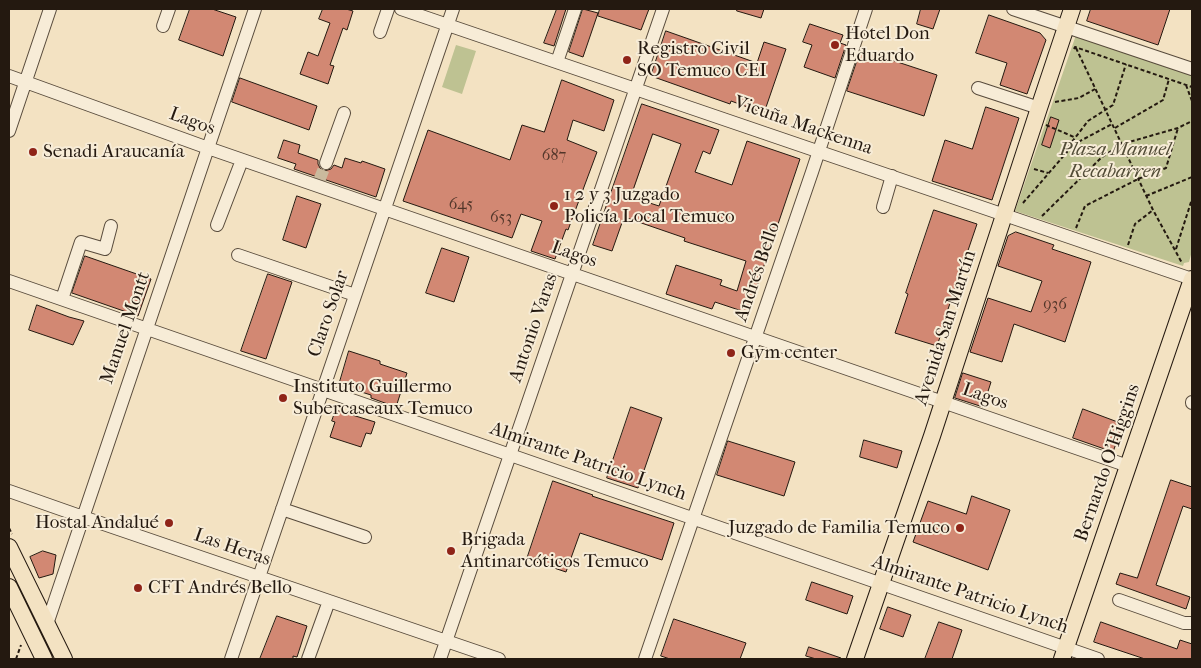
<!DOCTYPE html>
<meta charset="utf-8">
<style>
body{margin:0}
#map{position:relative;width:1201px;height:668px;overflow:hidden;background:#f3e2c2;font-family:"IM FELL French Canon",serif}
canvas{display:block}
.frame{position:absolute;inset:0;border:10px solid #241910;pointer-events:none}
</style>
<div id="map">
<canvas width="1201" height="668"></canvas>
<div class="frame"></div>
</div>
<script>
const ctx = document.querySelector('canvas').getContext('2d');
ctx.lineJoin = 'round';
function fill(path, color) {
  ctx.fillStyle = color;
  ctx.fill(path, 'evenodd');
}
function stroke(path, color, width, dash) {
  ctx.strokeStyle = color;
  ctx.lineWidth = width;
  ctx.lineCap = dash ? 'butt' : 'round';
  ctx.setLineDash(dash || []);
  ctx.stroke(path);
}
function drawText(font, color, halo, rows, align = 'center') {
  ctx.font = font + ' "IM FELL French Canon",serif';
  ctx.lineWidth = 4;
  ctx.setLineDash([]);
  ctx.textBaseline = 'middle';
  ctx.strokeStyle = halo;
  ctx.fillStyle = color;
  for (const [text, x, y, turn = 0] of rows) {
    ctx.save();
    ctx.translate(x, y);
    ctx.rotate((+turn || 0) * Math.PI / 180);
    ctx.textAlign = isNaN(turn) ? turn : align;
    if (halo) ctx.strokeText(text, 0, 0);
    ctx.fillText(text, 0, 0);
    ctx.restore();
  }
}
fill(new Path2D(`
 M 1076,35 L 1192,73 L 1192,251 L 1189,262 L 1184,263 L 1183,266 L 1015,211 Z
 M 456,45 L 476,51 L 462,94 L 442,87 Z`), '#bec292');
const building = new Path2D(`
 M 190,9 L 212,9 L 236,17 L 223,56 L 179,40 Z
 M 323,9 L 346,9 L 353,11 L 347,30 L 343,28 L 330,65 L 334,66 L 328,84 L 300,74 L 308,52 L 318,56 L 330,23 L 319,19 Z
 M 557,9 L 566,9 L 554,46 L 544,43 Z
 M 583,9 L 598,13 L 583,57 L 569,52 Z
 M 600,9 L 649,9 L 641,30 L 598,16 Z
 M 737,9 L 764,9 L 761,18 L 737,11 Z
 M 921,9 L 940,9 L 933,29 L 917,24 Z
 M 1091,9 L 1170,9 L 1158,45 L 1087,21 Z
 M 989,15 L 1040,33 L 1046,40 L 1027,94 L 1000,85 L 1007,63 L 976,53 Z
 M 810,24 L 843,35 L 840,43 L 846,45 L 835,78 L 804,67 L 812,45 L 803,42 Z
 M 666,31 L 757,63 L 764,42 L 786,49 L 764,113 L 731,101 L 730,104 L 651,76 Z
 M 861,50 L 937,75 L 924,116 L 847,91 Z
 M 240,78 L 317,106 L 309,130 L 232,102 Z
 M 562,80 L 614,100 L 604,131 L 573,120 L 567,140 L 597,152 L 568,230 L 566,229 L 555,259 L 531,251 L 542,221 L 521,214 L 512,238 L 403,201 L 428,130 L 510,160 L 522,125 L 544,132 Z
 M 642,104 L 719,130 L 710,154 L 703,151 L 695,172 L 732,185 L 747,141 L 800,159 L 748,313 L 715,302 L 712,309 L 666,294 L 676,265 L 722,280 L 720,285 L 737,291 L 746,261 L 684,241 L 685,238 L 624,217 L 612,251 L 593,245 ZM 653,134 L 681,144 L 659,206 L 631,197 Z
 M 986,107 L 1019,118 L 992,200 L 932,181 L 945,140 L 972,149 Z
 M 1051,117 L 1059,120 L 1050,148 L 1042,145 Z
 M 284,140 L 300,145 L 298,153 L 318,160 L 318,164 L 320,168 L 324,171 L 331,169 L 334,165 L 342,168 L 345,158 L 361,163 L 362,161 L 385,169 L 376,197 L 294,169 L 296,164 L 278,158 Z
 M 297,196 L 321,204 L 306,248 L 283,240 Z
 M 934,210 L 977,224 L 945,318 L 946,319 L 937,346 L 895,333 L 908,294 L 906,293 Z
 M 1016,232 L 1054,245 L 1052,249 L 1091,262 L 1065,342 L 1014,324 L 1002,362 L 970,352 L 988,298 L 1031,312 L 1042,281 L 998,266 L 1008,236 Z
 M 442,248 L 469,257 L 454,302 L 426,293 Z
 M 85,256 L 151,279 L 138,316 L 72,293 Z
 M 268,274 L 292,282 L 266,359 L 241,351 Z
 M 37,305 L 69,317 L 84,321 L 73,345 L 29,330 Z
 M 349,351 L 380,361 L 380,364 L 407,373 L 396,407 L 371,398 L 371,395 L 339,385 Z
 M 963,373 L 991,382 L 983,407 L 955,398 Z
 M 631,407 L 662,418 L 638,488 L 607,478 Z
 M 1083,409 L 1123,424 L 1113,452 L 1073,438 Z
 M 336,410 L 375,422 L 371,434 L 366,433 L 361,447 L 330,437 L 335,422 L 332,421 Z
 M 864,440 L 902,451 L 897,468 L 860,457 Z
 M 728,441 L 795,462 L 784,496 L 717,475 Z
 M 1171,480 L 1192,487 L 1192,509 L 1183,506 L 1156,585 L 1190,597 L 1186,609 L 1116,584 L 1120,573 L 1137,578 Z
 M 553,481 L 593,495 L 592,496 L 674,523 L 662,560 L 580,533 L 566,572 L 527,559 Z
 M 972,496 L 1010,510 L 988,570 L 913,542 L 928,501 L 966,514 Z
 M 43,551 L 56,555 L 53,574 L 39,578 L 30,557 Z
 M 812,582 L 853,596 L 847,614 L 806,600 Z
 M 888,607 L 911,615 L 903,637 L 880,629 Z
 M 277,616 L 307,626 L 297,657 L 293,656 L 293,659 L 260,659 Z
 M 674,619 L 746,643 L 740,659 L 670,659 L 661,656 Z
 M 939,622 L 962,630 L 952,659 L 925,659 Z
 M 1101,622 L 1177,649 L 1180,640 L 1192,644 L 1192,659 L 1145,659 L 1094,642 Z
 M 809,647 L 841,658 L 840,659 L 816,659 L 806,656 Z`);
fill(building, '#d28873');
stroke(building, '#241910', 1);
stroke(new Path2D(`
 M 319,181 L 326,163`), '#caba9e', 12, [12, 6]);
const minor = new Path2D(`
 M 401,9 L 1192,279
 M 1013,9 L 1192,69
 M 163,26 L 169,9
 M 380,32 L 388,9
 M 557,62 L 575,9
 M 9,76 L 208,148 L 1128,466
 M 978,88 L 1039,108
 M 9,131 L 50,9
 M 326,163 L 344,113
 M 883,207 L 892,176
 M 217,225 L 242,160
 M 238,255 L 355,295
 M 9,281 L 1098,659
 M 62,299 L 81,242 L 105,249 L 111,226
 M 1192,402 L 1192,403
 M 9,491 L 83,517 L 499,659
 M 282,509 L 365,537
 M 1119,600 L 1184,623 L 1192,623
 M 47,624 L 255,9
 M 231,659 L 453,9
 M 308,659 L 329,601
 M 440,659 L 663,9
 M 645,659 L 812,172 L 866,9`);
const major = new Path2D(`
 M 9,547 L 64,659
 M 9,587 L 44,659
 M 855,659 L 932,436 L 1039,108 L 1072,9
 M 1062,659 L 1192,279`);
stroke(minor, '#584b3c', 14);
stroke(major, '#241910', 18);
stroke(new Path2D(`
 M 1076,48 L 1153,210 L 1182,263
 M 1074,49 L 1075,47 L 1192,87
 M 1186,85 L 1192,101
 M 1055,102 L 1079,98 L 1095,89
 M 1046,125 L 1074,137
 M 1115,128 L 1163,100 L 1169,79
 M 1068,147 L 1088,121 L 1113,105 L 1126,64
 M 1034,169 L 1048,173
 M 1146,196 L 1192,177
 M 1023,203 L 1067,152 L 1067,148 L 1112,124
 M 1042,216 L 1102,157 L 1122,144 L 1178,128 L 1192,121
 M 1076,228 L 1085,206 L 1138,179 L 1166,168 L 1178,128
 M 1128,245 L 1135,224 L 1153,210
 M 1176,249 L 1192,199
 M 9,528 L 12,534
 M 16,659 L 21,645`), '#241910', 2, [4, 2.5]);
stroke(minor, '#f7ecd7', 12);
stroke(major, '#f3e2c2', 16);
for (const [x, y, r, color] of [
 [835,45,5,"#8f2418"],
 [627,60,5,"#8f2418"],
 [33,152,5,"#8f2418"],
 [554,206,5,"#8f2418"],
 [731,353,5,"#8f2418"],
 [283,398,5,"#8f2418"],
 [169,523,5,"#8f2418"],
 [960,528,5,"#8f2418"],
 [451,551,5,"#8f2418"],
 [138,588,5,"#8f2418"]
]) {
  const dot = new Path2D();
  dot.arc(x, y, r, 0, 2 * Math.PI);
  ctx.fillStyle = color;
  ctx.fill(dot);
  stroke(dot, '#f7ecd7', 2);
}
drawText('16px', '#503529', null, [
 ["687",554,156],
 ["645",461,205],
 ["653",501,218],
 ["936",1055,305]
]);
drawText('19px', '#241910', '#f7ecd7', [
 ["Hotel Don",845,34],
 ["Eduardo",845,56],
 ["Registro Civil",637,49],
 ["SO Temuco CEI",637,71],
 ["Senadi Araucanía",43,152],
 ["1 2 y 3 Juzgado",564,195],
 ["Policía Local Temuco",564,217],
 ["Gym center",741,353],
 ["Instituto Guillermo",293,387],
 ["Subercaseaux Temuco",293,409],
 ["Hostal Andalué",159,523,"right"],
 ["Juzgado de Familia Temuco",950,528,"right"],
 ["Brigada",461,540],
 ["Antinarcóticos Temuco",461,562],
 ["CFT Andrés Bello",148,588]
], 'left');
drawText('19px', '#241910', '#f7ecd7', [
 ["Lagos",192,122,20],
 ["Vicuña Mackenna",803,126,19],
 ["Lagos",574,255,19],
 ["Andrés Bello",758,272,-71],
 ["Claro Solar",329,314,-71],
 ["Manuel Montt",126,328,-71],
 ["Antonio Varas",534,328,-71],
 ["Avenida San Martín",946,328,-72],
 ["Lagos",985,397,19],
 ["Almirante Patricio Lynch",588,462,19],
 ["Bernardo O'Higgins",1108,463,-71],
 ["Las Heras",232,548,19],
 ["Almirante Patricio Lynch",970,595,19]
]);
drawText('italic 19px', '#524c37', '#f7ecd7', [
 ["Plaza Manuel",1115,150],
 ["Recabarren",1115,172]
]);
</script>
